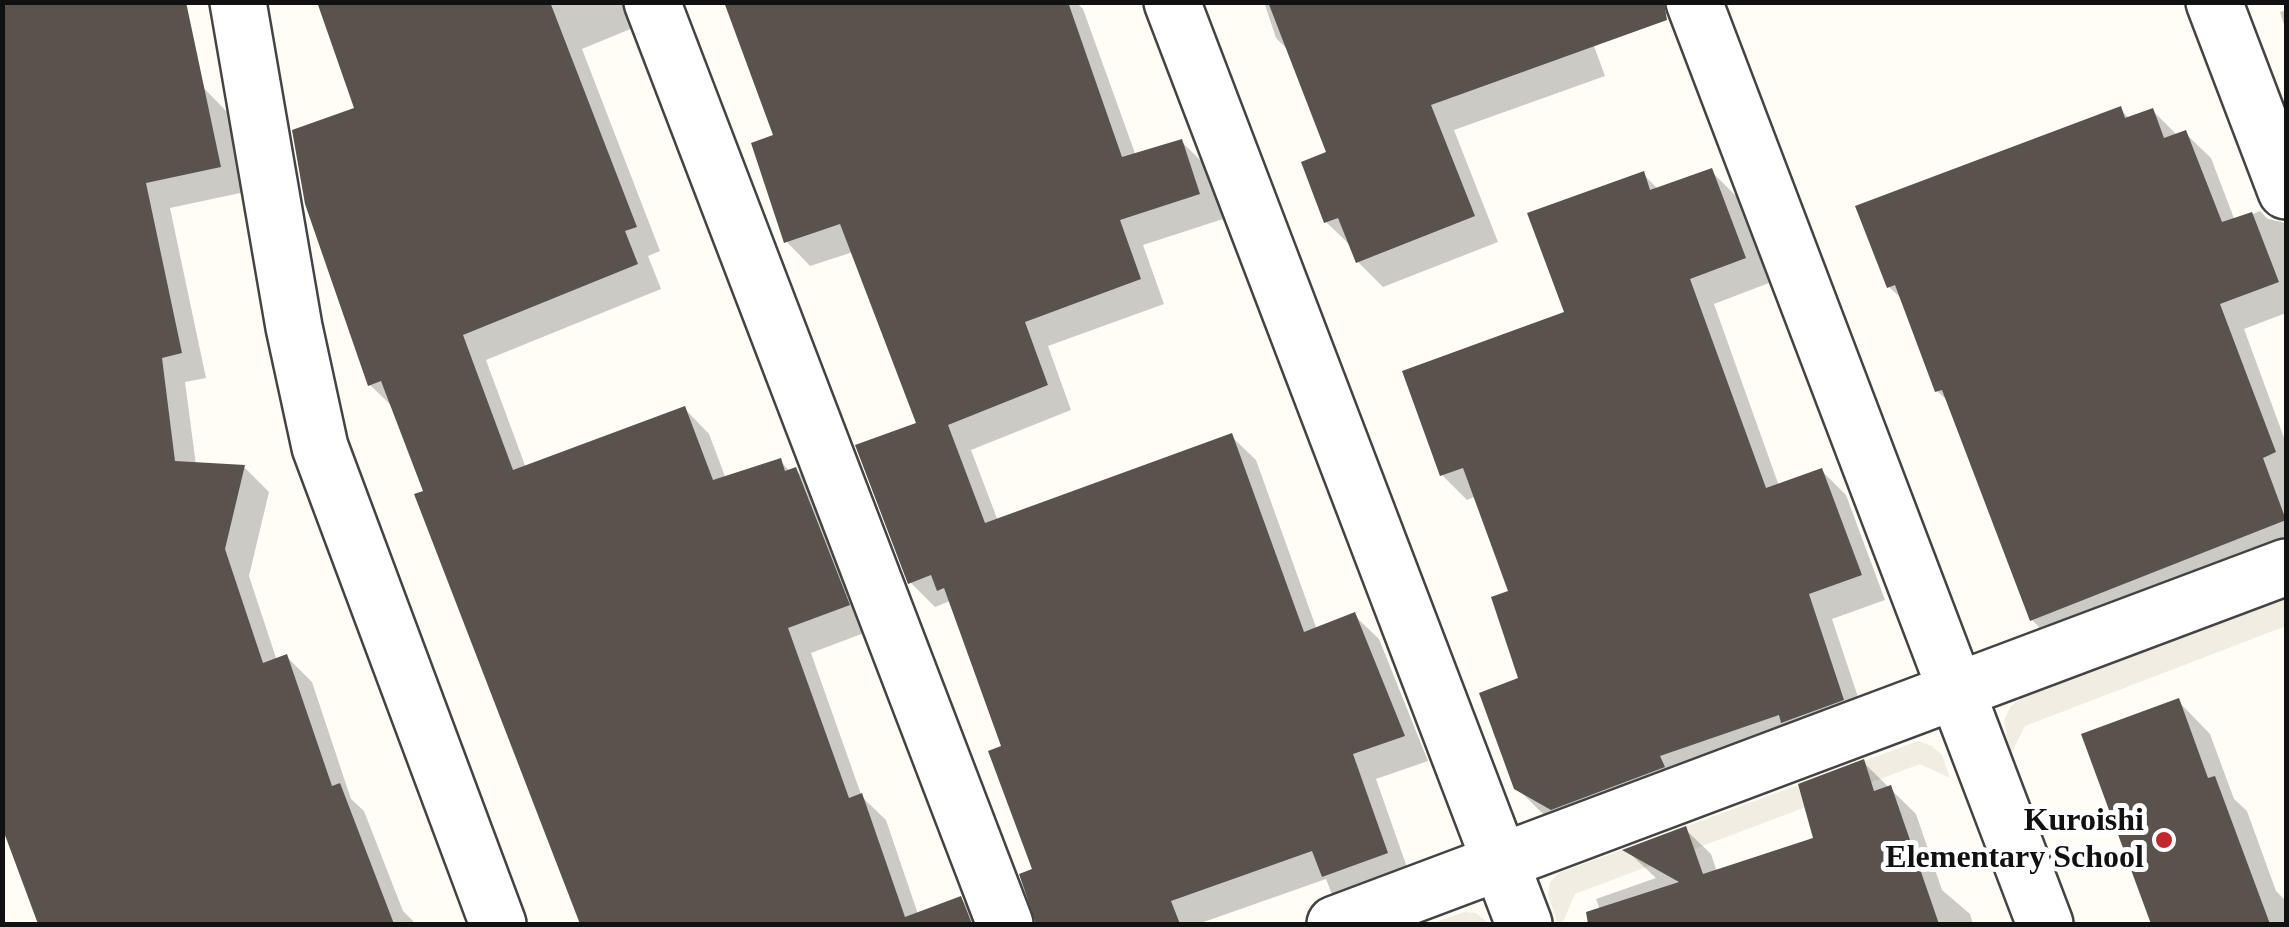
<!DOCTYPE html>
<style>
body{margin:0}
#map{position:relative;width:2289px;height:927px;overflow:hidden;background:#fffdf5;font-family:"Times New Roman",serif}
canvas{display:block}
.frame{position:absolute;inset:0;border:5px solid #111;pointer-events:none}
</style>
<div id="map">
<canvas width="2289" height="927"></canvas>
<div class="frame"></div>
</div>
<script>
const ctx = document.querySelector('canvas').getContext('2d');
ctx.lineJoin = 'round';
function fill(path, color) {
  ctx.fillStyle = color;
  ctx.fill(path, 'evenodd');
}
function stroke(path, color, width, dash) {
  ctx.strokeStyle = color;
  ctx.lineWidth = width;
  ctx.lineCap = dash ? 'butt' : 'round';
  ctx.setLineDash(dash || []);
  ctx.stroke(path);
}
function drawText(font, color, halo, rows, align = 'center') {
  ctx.font = font + ' "Times New Roman",serif';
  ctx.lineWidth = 10;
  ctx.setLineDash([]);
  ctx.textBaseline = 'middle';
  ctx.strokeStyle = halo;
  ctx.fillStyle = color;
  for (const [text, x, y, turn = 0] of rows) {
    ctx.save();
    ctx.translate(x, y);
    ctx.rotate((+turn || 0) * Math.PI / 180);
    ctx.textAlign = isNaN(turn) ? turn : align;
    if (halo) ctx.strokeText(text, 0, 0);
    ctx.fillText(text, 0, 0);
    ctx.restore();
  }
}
fill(new Path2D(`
 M 2286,599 L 2286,626 L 2025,726 L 2010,756 L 2004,720 L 2011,706 L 2023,697 Z
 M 1918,741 L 1932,746 L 1942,755 L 1950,778 L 1920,764 L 1575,894 L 1562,924 L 1558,924 L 1548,895 L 1550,882 L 1559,873 Z
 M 1464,912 L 1476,913 L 1490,924 L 1430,924 Z`), '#f1ede2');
fill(new Path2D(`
 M 357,2 L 658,2 L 645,23 L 582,49 L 660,251 L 648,256 L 661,289 L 486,360 L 526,468 L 685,409 L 709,434 L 726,479 L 780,461 L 791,472 L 796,470 L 820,494 L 872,630 L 811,653 L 862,797 L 886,820 L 918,914 L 960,898 L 985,924 L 594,924 L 570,854 L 395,409 L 370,385 L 357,109 Z
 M 726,2 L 1076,2 L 1083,9 L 1136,156 L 1181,141 L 1206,166 L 1223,219 L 1143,245 L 1164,304 L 1048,346 L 1071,410 L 971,450 L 998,521 L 1231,436 L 1256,460 L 1317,630 L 1354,615 L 1379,639 L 1428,761 L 1376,779 L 1416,893 L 1355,916 L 1331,892 L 1326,879 L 1198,924 L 1038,924 L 1035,870 L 1005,747 L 950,601 L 935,607 L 910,582 L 919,424 L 853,252 L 810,266 L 786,241 L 776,137 Z
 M 1264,2 L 1578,2 L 1605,76 L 1454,130 L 1498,242 L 1383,287 L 1358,262 L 1352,247 L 1326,222 L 1330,154 L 1290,52 L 1276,38 Z
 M 2286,10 L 2286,31 L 2280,12 Z
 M 202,86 L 227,112 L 245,192 L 170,208 L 206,378 L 185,382 L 196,465 L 244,467 L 269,492 L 249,576 L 277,661 L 287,657 L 312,682 L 351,799 L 364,811 L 403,911 L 416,924 L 41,924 L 11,842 L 2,834 L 2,126 Z
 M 2120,109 L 2130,119 L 2152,110 L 2178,136 L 2185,133 L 2211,158 L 2235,221 L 2260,211 L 2268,219 L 2286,223 L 2286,313 L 2244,329 L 2286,443 L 2286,555 L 2057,645 L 2032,620 L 1950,403 L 1937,391 L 1904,301 L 1889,287 Z
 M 1711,171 L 1736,196 L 1769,283 L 1714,304 L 1779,486 L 1821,470 L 1846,495 L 1885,600 L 1832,619 L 1867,724 L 1578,833 L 1542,813 L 1516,787 L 1521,680 L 1511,593 L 1476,496 L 1467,500 L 1442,475 L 1567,314 L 1643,174 L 1659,190 Z
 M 2178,701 L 2210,734 L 2234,799 L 2247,811 L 2276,891 L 2286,901 L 2286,924 L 2155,924 L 2084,735 Z
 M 1863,762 L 1916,814 L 1942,890 L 1970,914 L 1973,924 L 1605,924 L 1596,899 L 1656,878 L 1627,851 L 1685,829 L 1711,854 L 1717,872 L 1817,840 Z`), '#0003');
fill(new Path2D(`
 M 2,2 L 186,2 L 221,167 L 146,183 L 182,353 L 162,358 L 175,461 L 245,465 L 225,549 L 263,663 L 287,654 L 332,786 L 340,783 L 394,924 L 38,924 L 2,827 Z
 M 317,2 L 550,2 L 637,227 L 625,231 L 638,264 L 463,335 L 513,470 L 685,406 L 713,480 L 781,458 L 785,471 L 796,467 L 850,605 L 788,628 L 849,798 L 862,793 L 905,917 L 961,896 L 972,924 L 580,924 L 414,494 L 423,491 L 381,381 L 368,386 L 305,204 L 292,130 L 354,108 Z
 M 724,2 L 1068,2 L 1122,157 L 1182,139 L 1200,194 L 1120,220 L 1141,279 L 1025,322 L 1048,385 L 948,425 L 985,523 L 1232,433 L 1304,632 L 1355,612 L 1405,736 L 1353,754 L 1388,853 L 1322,877 L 1312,851 L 1171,901 L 1180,924 L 1036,924 L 1019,874 L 1032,869 L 988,751 L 1001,746 L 944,588 L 937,591 L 931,575 L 908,584 L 855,445 L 916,423 L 840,224 L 784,243 L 751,143 L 773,135 Z
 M 1268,2 L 1664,2 L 1667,20 L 1431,105 L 1475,216 L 1356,263 L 1338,218 L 1324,223 L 1301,162 L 1326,152 Z
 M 2121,106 L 2125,118 L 2153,108 L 2164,138 L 2186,130 L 2222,222 L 2252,212 L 2279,282 L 2220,304 L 2276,452 L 2263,458 L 2286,520 L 2030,621 L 1942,390 L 1935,392 L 1895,285 L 1887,288 L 1855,206 Z
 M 1712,168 L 1746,258 L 1690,279 L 1766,488 L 1822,468 L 1862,575 L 1809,594 L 1844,700 L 1781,723 L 1779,715 L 1660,756 L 1665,767 L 1551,810 L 1514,789 L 1479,693 L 1518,678 L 1491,597 L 1508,591 L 1463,468 L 1440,476 L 1402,371 L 1564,312 L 1527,213 L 1644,171 L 1650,190 Z
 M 2179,698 L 2208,778 L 2215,776 L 2270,924 L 2151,924 L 2081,734 Z
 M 1864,759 L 1874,791 L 1891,785 L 1939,924 L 1588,924 L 1586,912 L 1679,882 L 1622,850 L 1686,826 L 1703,874 L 1813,838 L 1798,784 Z`), '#5a524d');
const street = new Path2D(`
 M 238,2 L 294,327 L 320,447 L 498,924
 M 652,2 L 1005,924
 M 1172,2 L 1524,924
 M 1694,2 L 2045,924
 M 2214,2 L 2286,191
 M 1335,924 L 2286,567`);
stroke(street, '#444', 60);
stroke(street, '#fff', 55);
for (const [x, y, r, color] of [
 [2164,840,10,"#c4262e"]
]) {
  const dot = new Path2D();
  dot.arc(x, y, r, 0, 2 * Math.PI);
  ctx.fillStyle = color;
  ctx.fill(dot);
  stroke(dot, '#fff', 4);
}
drawText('bold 32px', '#111', '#fff', [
 ["Kuroishi",2144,822],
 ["Elementary School",2144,859]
], 'right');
</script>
